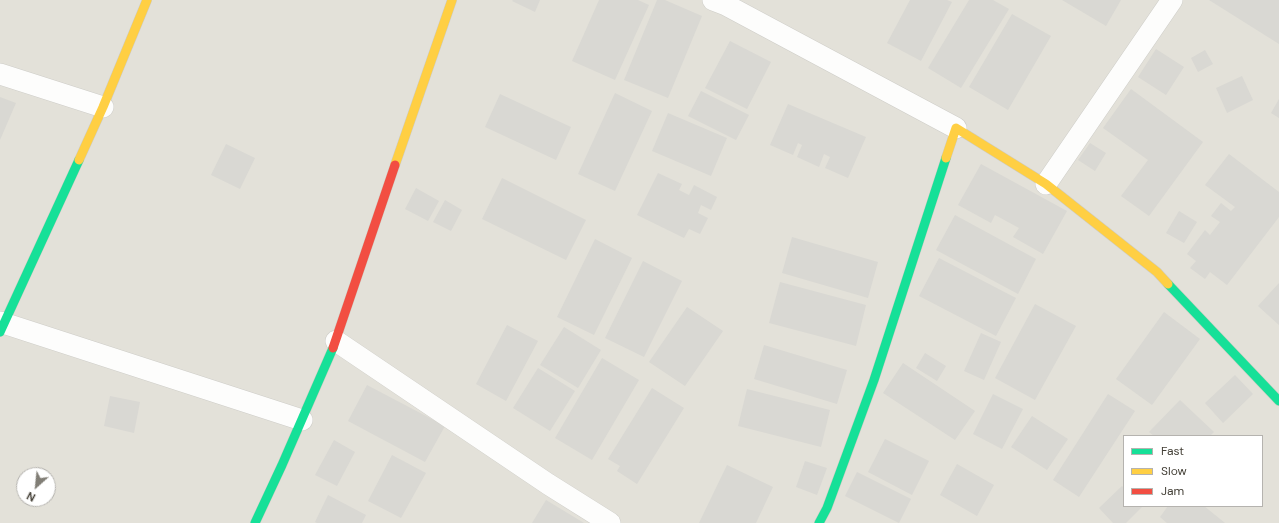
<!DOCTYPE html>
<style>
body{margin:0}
#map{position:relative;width:1279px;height:523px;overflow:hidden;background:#f0efea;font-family:"DM Sans",sans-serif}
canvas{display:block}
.legend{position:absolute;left:1123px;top:435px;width:140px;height:72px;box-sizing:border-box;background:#fff;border:1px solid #b5b3af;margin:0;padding:5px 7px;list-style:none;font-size:12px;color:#454138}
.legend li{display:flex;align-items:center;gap:8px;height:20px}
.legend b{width:20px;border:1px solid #b5b3af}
.north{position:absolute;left:16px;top:467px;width:40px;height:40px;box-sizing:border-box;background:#fff;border:1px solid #b5b3af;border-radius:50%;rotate:207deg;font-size:11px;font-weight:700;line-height:16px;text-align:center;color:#454138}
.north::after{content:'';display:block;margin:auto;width:14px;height:18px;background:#817e76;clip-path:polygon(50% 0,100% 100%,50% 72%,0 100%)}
</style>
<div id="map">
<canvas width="1279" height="523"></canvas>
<ul class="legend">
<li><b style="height:5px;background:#16e098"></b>Fast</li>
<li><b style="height:5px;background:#ffcf43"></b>Slow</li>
<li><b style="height:5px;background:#f24e42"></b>Jam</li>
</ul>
<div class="north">N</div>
</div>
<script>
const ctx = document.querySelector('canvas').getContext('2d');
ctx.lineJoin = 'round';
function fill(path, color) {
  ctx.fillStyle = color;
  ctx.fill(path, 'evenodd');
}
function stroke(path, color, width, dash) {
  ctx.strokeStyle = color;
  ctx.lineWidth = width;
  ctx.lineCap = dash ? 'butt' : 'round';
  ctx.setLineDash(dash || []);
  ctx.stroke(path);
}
fill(new Path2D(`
 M 0,0 L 1279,0 L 1279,523 L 0,523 ZM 1124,436 L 1262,436 L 1262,506 L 1124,506 ZM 24,475 L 48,475 L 48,499 L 24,499 Z`), '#e3e1d9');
fill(new Path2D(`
 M 513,0 L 540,0 L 535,12 L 512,1 Z
 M 599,0 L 638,0 L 649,5 L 615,80 L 572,61 Z
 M 657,0 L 665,0 L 702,16 L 668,98 L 624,80 Z
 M 910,0 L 947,0 L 952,2 L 921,61 L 887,43 Z
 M 969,0 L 993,0 L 1009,9 L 961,88 L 928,68 Z
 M 1062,0 L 1121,0 L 1106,26 Z
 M 1209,0 L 1279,0 L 1279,44 Z
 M 1012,14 L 1051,36 L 1008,110 L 969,87 Z
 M 730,41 L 771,62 L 747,109 L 705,88 Z
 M 1156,49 L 1184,67 L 1166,95 L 1138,77 Z
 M 1205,50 L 1213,64 L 1198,72 L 1191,58 Z
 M 1242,76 L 1253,100 L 1227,113 L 1216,88 Z
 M 1131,89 L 1203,142 L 1149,216 L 1121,196 L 1148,160 L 1103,128 Z
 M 701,91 L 749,115 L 736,140 L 688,116 Z
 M 615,93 L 652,111 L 615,191 L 578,174 Z
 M 500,94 L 571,127 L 556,160 L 485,127 Z
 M 0,97 L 16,103 L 0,140 Z
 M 1279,99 L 1279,118 L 1271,113 Z
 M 788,104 L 866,137 L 848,178 L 825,168 L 830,157 L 824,154 L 819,167 L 797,157 L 802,145 L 798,143 L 793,155 L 770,145 Z
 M 668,113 L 727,138 L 711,176 L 652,151 Z
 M 1090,143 L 1106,153 L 1095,171 L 1078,160 Z
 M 226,144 L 255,158 L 240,189 L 211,175 Z
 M 1229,154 L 1279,192 L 1279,217 L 1227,285 L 1210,272 L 1205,279 L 1190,268 L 1196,261 L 1187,254 L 1205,230 L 1210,235 L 1220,222 L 1211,216 L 1221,203 L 1231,211 L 1235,207 L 1205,185 Z
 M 981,164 L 1067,211 L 1043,254 L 1013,237 L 1019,228 L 995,215 L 991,223 L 958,205 Z
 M 658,173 L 682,184 L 679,190 L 689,195 L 694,185 L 717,197 L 711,210 L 701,205 L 698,213 L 708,218 L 700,234 L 689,229 L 684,238 L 637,215 Z
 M 502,178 L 586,220 L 566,260 L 482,219 Z
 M 416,188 L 439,201 L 428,221 L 405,209 Z
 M 445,200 L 462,210 L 451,231 L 433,222 Z
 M 1179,211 L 1197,222 L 1184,243 L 1166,233 Z
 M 955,215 L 1036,259 L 1018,294 L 936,250 Z
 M 792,237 L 878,262 L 868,298 L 782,273 Z
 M 595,239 L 632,258 L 594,335 L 557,317 Z
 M 939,258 L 1016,298 L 996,336 L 919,296 Z
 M 643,261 L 682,281 L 644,357 L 605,338 Z
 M 780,282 L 866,305 L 856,346 L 769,323 Z
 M 1279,283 L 1279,325 L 1258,306 Z
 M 1035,304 L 1076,326 L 1035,400 L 995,378 Z
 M 687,307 L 723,331 L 685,386 L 649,362 Z
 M 1164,312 L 1200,339 L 1152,405 L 1116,379 Z
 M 507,325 L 538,341 L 506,401 L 476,384 Z
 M 564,327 L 601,350 L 578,388 L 540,365 Z
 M 981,333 L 1001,342 L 984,380 L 964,371 Z
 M 764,345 L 847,370 L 837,404 L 754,379 Z
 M 925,353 L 946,366 L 937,381 L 916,368 Z
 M 602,358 L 639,380 L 592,460 L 555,438 Z
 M 903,363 L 975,411 L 955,440 L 883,393 Z
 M 538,368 L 575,391 L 550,431 L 513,408 Z
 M 1235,375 L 1253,394 L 1223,423 L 1205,403 Z
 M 367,385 L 445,426 L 425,462 L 348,421 Z
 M 652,388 L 684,408 L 637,484 L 617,471 L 620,466 L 608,459 Z
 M 747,389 L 830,410 L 821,447 L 738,426 Z
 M 993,394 L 1023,409 L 1002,449 L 973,434 Z
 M 1108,394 L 1135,411 L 1079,497 L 1053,480 Z
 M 110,396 L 140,402 L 134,433 L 104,426 Z
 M 1180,400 L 1214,432 L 1210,436 L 1154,436 L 1149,432 Z
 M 1032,416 L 1068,439 L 1047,470 L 1011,447 Z
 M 885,439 L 929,461 L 912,495 L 868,472 Z
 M 334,440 L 355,452 L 337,486 L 315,475 Z
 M 392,455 L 426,473 L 401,518 L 368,501 Z
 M 805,461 L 827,468 L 817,495 L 796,487 Z
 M 957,464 L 994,485 L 977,516 L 940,495 Z
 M 727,465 L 773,487 L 756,523 L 699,523 Z
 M 857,472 L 911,499 L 899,523 L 845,496 Z
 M 1122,486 L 1124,488 L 1124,506 L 1141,506 L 1142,507 L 1126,523 L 1113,523 L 1099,508 Z
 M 328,495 L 366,515 L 362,523 L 317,523 L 315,522 Z
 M 546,500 L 584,523 L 532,523 Z
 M 1168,506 L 1204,506 L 1225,523 L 1167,523 L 1160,517 Z`), '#d9d8d3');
const street = new Path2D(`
 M 713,0 L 726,5 L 956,128
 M 0,74 L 103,107
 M 1046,184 L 1172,0
 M 0,322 L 302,420
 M 336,341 L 548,484 L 610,523`);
const fast = new Path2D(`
 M 1168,284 L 1279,401
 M 0,332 L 79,160
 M 255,523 L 282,465 L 333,348
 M 819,523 L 827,508 L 874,380 L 946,158`);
const slow = new Path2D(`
 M 946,158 L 956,128 L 1046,184 L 1157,272 L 1168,284
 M 79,160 L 103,107 L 147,0
 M 395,165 L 452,0`);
const jam = new Path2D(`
 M 333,348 L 395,165`);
stroke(street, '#cecdc8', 22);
stroke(fast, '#ceccc2', 10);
stroke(slow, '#ceccc2', 10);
stroke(jam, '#ceccc2', 10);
stroke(street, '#fdfdfc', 21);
stroke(fast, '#16e098', 9);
stroke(slow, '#ffcf43', 9);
stroke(jam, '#f24e42', 9);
</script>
